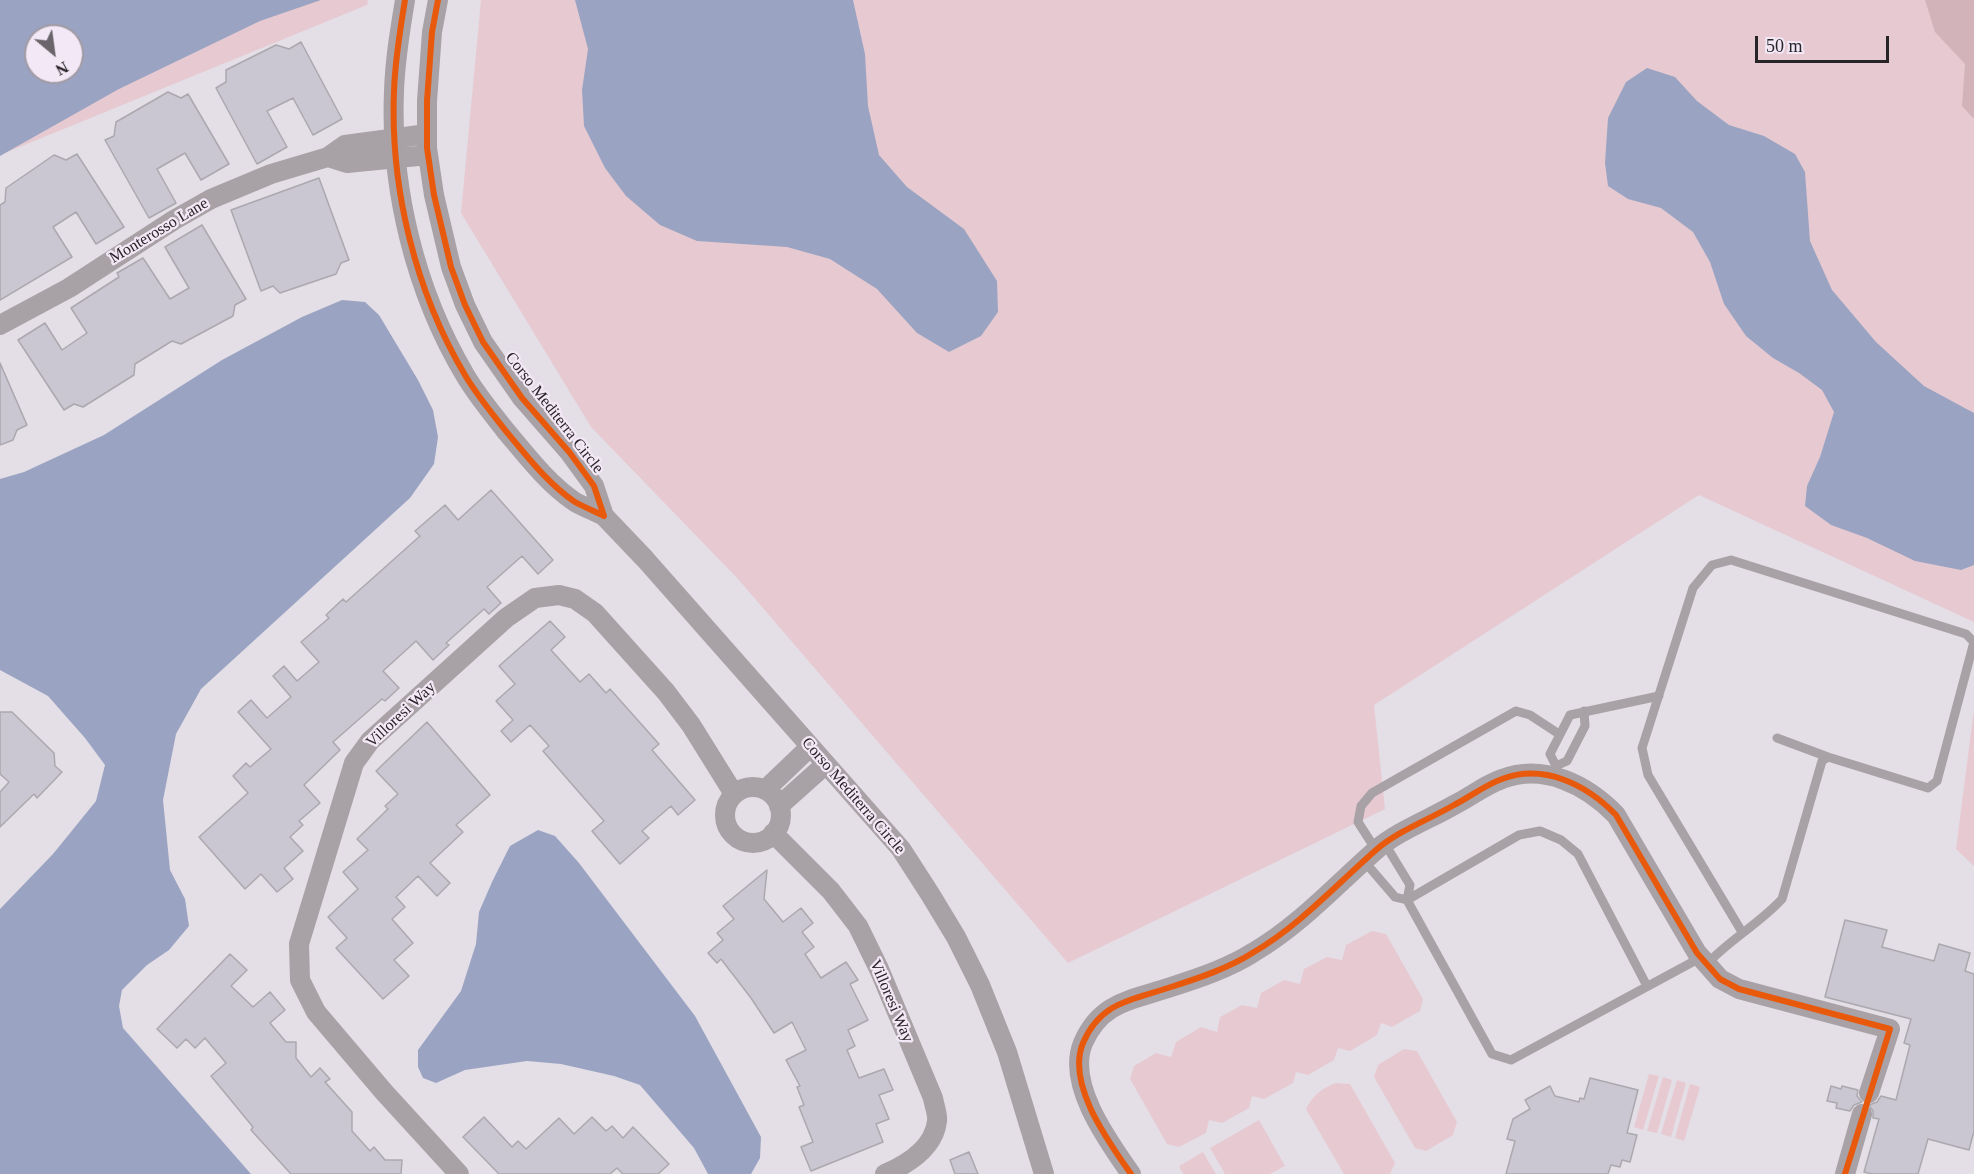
<!DOCTYPE html>
<style>
body{margin:0}
#map{position:relative;width:1974px;height:1174px;overflow:hidden;background:#e4dee6;font-family:"Times New Roman",serif}
canvas{display:block}
.north{position:absolute;left:24px;top:24px;width:60px;height:60px;box-sizing:border-box;background:#f3e8f6;border:2px solid #a19aa4;border-radius:50%;rotate:151deg;font-size:16px;font-weight:700;line-height:24px;text-align:center;color:#272428}
.north::after{content:'';display:block;margin:auto;width:21px;height:27px;background:#69656a;clip-path:polygon(50% 0,100% 100%,50% 72%,0 100%)}
.scale{position:absolute;left:1755px;top:36px;width:134px;height:27px;box-sizing:border-box;border:3px solid #272428;border-top:0;padding-left:8px;font-size:18px;line-height:21px;white-space:nowrap;color:#272428;-webkit-text-stroke:4px #f3e8f6;paint-order:stroke}
</style>
<div id="map">
<canvas width="1974" height="1174"></canvas>
<div class="north">N</div>
<div class="scale">50 m</div>
</div>
<script>
const ctx = document.querySelector('canvas').getContext('2d');
ctx.lineJoin = 'round';
function fill(path, color) {
  ctx.fillStyle = color;
  ctx.fill(path, 'evenodd');
}
function stroke(path, color, width, dash) {
  ctx.strokeStyle = color;
  ctx.lineWidth = width;
  ctx.lineCap = dash ? 'butt' : 'round';
  ctx.setLineDash(dash || []);
  ctx.stroke(path);
}
function drawText(font, color, halo, rows, align = 'center') {
  ctx.font = font + ' "Times New Roman",serif';
  ctx.lineWidth = 4.5;
  ctx.setLineDash([]);
  ctx.textBaseline = 'middle';
  ctx.strokeStyle = halo;
  ctx.fillStyle = color;
  for (const [text, x, y, turn = 0] of rows) {
    ctx.save();
    ctx.translate(x, y);
    ctx.rotate((+turn || 0) * Math.PI / 180);
    ctx.textAlign = isNaN(turn) ? turn : align;
    if (halo) ctx.strokeText(text, 0, 0);
    ctx.fillText(text, 0, 0);
    ctx.restore();
  }
}
fill(new Path2D(`
 M 0,0 L 368,0 L 367,5 L 0,155 ZM 36,36 L 72,36 L 72,72 L 36,72 Z
 M 481,0 L 1974,0 L 1974,622 L 1699,495 L 1374,705 L 1385,809 L 1068,963 L 738,579 L 591,427 L 461,213 Z
 M 1974,709 L 1974,866 L 1956,849 Z
 M 1372,931 L 1386,934 L 1423,999 L 1420,1011 L 1392,1027 L 1381,1023 L 1377,1035 L 1350,1051 L 1338,1048 L 1334,1060 L 1308,1075 L 1296,1072 L 1293,1083 L 1264,1099 L 1252,1096 L 1249,1108 L 1222,1123 L 1209,1120 L 1206,1133 L 1179,1147 L 1167,1144 L 1130,1079 L 1134,1066 L 1156,1053 L 1171,1057 L 1176,1042 L 1201,1027 L 1217,1032 L 1220,1017 L 1242,1005 L 1257,1008 L 1261,993 L 1284,980 L 1300,984 L 1304,969 L 1327,957 L 1342,960 L 1346,945 Z
 M 1404,1049 L 1417,1051 L 1457,1122 L 1453,1135 L 1426,1151 L 1415,1148 L 1374,1077 L 1378,1065 Z
 M 1649,1074 L 1659,1076 L 1643,1130 L 1634,1127 Z
 M 1663,1077 L 1672,1080 L 1657,1133 L 1647,1131 Z
 M 1677,1080 L 1686,1083 L 1671,1137 L 1661,1134 Z
 M 1336,1083 L 1350,1084 L 1395,1163 L 1390,1174 L 1344,1174 L 1306,1109 C 1313,1095 1322,1088 1336,1083 Z
 M 1690,1084 L 1700,1087 L 1684,1141 L 1675,1138 Z
 M 1259,1120 L 1285,1166 L 1270,1174 L 1225,1174 L 1210,1148 Z
 M 1203,1152 L 1216,1174 L 1183,1174 L 1179,1166 Z`), '#e7cad1');
fill(new Path2D(`
 M 1925,0 L 1974,0 L 1974,119 L 1962,106 L 1965,64 L 1935,32 Z`), '#d1b3b9');
fill(new Path2D(`
 M 0,0 L 321,0 L 260,21 L 119,89 L 0,156 ZM 36,36 L 72,36 L 72,72 L 36,72 Z
 M 575,0 L 853,0 L 865,54 L 868,106 L 879,155 L 907,187 L 964,229 L 997,281 L 998,312 L 981,336 L 949,352 L 917,333 L 877,289 L 830,259 L 787,247 L 697,241 L 660,225 L 626,196 L 605,168 L 584,126 L 582,90 L 588,49 Z
 M 1647,68 L 1675,77 L 1697,101 L 1729,125 L 1764,136 L 1795,154 L 1805,172 L 1810,241 L 1832,290 L 1876,342 L 1924,386 L 1974,413 L 1974,565 L 1961,570 L 1915,561 L 1867,538 L 1831,525 L 1805,506 L 1807,486 L 1820,457 L 1834,412 L 1822,390 L 1799,373 L 1773,358 L 1746,336 L 1724,304 L 1710,262 L 1693,232 L 1661,208 L 1628,199 L 1608,186 L 1605,163 L 1608,118 L 1626,82 Z
 M 342,300 L 365,302 L 379,315 L 418,380 L 433,410 L 438,437 L 434,464 L 410,498 L 201,689 L 176,734 L 163,800 L 170,870 L 185,899 L 189,926 L 169,950 L 147,965 L 122,990 L 119,1006 L 123,1028 L 251,1174 L 0,1174 L 0,909 L 53,854 L 96,801 L 105,765 L 85,738 L 48,696 L 0,670 L 0,479 L 24,472 L 104,435 L 222,360 L 302,317 Z
 M 538,830 L 555,836 L 579,863 L 695,1016 L 761,1137 L 760,1158 L 751,1174 L 708,1174 L 694,1148 L 640,1085 L 614,1076 L 561,1064 L 527,1061 L 465,1070 L 436,1083 L 423,1078 L 418,1067 L 418,1050 L 461,991 L 476,944 L 479,912 L 492,882 L 510,846 Z`), '#9aa4c2');
const building = new Path2D(`
 M 301,42 L 342,119 L 313,135 L 293,98 L 267,111 L 287,147 L 257,164 L 216,88 L 226,82 L 226,70 L 276,45 L 289,49 Z
 M 168,92 L 181,98 L 188,94 L 229,164 L 201,180 L 185,153 L 157,169 L 176,203 L 149,218 L 105,140 L 114,136 L 116,122 Z
 M 77,154 L 124,227 L 96,244 L 76,212 L 53,227 L 72,257 L 0,300 L 0,205 L 5,202 L 6,188 L 54,155 L 66,160 Z
 M 319,178 L 349,260 L 341,263 L 336,274 L 280,293 L 273,286 L 261,291 L 231,210 Z
 M 202,225 L 246,299 L 235,305 L 233,316 L 181,344 L 172,341 L 135,364 L 134,375 L 83,407 L 74,404 L 64,410 L 18,340 L 45,323 L 62,350 L 87,333 L 71,308 L 119,277 L 117,273 L 143,258 L 170,299 L 189,288 L 165,247 Z
 M 0,363 L 27,425 L 17,430 L 13,440 L 0,445 Z
 M 491,490 L 553,560 L 538,574 L 522,556 L 487,587 L 501,603 L 489,614 L 484,609 L 446,643 L 449,645 L 433,660 L 416,641 L 383,671 L 399,688 L 385,701 L 382,699 L 333,742 L 340,750 L 304,785 L 320,803 L 299,821 L 303,825 L 290,837 L 303,851 L 284,868 L 293,879 L 277,892 L 261,874 L 245,889 L 199,837 L 248,793 L 233,776 L 246,763 L 250,767 L 271,749 L 238,712 L 251,700 L 267,718 L 291,697 L 273,676 L 284,666 L 297,681 L 319,662 L 301,642 L 329,618 L 326,615 L 343,599 L 346,602 L 420,536 L 415,531 L 445,505 L 458,520 Z
 M 550,621 L 565,637 L 551,650 L 580,682 L 589,674 L 606,693 L 610,689 L 659,744 L 652,750 L 695,800 L 678,815 L 671,806 L 642,831 L 649,838 L 620,864 L 592,831 L 604,821 L 543,751 L 549,746 L 530,725 L 511,742 L 501,731 L 513,720 L 496,701 L 515,684 L 499,666 Z
 M 0,712 L 12,712 L 54,753 L 55,766 L 62,772 L 37,798 L 34,794 L 0,827 L 0,792 L 9,782 L 0,774 Z
 M 427,722 L 490,795 L 456,825 L 463,832 L 430,863 L 450,883 L 437,896 L 418,876 L 396,897 L 405,907 L 392,919 L 413,943 L 394,960 L 409,976 L 383,999 L 336,948 L 347,938 L 328,917 L 358,889 L 343,872 L 368,850 L 357,839 L 388,809 L 385,806 L 398,794 L 376,771 Z
 M 767,870 L 764,899 L 783,922 L 801,908 L 813,923 L 802,932 L 814,947 L 805,954 L 821,978 L 846,962 L 858,980 L 850,984 L 868,1020 L 848,1030 L 855,1046 L 847,1050 L 859,1078 L 884,1069 L 893,1090 L 879,1095 L 889,1119 L 876,1124 L 883,1142 L 811,1171 L 801,1147 L 813,1142 L 799,1107 L 804,1105 L 797,1087 L 800,1086 L 786,1060 L 806,1050 L 792,1022 L 774,1033 L 751,998 L 721,959 L 717,963 L 708,953 L 723,940 L 717,933 L 734,919 L 723,906 Z
 M 1845,920 L 1887,930 L 1882,947 L 1934,961 L 1939,944 L 1970,953 L 1965,971 L 1974,974 L 1974,1131 L 1969,1150 L 1928,1139 L 1918,1174 L 1872,1174 L 1864,1172 L 1879,1119 L 1873,1118 L 1873,1111 L 1869,1105 L 1877,1102 L 1881,1096 L 1896,1100 L 1910,1045 L 1904,1043 L 1911,1019 L 1825,997 Z
 M 230,954 L 247,970 L 231,986 L 253,1007 L 270,992 L 285,1010 L 270,1023 L 286,1042 L 296,1042 L 296,1058 L 311,1077 L 320,1068 L 330,1079 L 325,1082 L 352,1112 L 352,1131 L 370,1151 L 374,1147 L 385,1160 L 402,1160 L 401,1174 L 291,1174 L 251,1130 L 253,1127 L 211,1076 L 226,1063 L 205,1038 L 195,1048 L 186,1039 L 177,1048 L 157,1029 Z
 M 1590,1078 L 1638,1090 L 1627,1133 L 1637,1135 L 1630,1162 L 1622,1160 L 1620,1167 L 1611,1165 L 1608,1174 L 1506,1174 L 1515,1141 L 1507,1139 L 1513,1119 L 1530,1109 L 1525,1100 L 1550,1086 L 1555,1096 L 1579,1102 L 1580,1098 L 1584,1099 Z
 M 1831,1086 L 1841,1089 L 1842,1086 L 1858,1090 L 1857,1096 L 1862,1102 L 1854,1105 L 1850,1111 L 1836,1108 L 1837,1103 L 1827,1101 Z
 M 484,1117 L 512,1147 L 518,1141 L 526,1149 L 559,1118 L 574,1134 L 592,1117 L 606,1131 L 612,1126 L 623,1138 L 633,1127 L 669,1164 L 658,1174 L 623,1174 L 617,1168 L 610,1174 L 499,1174 L 463,1137 Z
 M 969,1152 L 978,1174 L 955,1174 L 950,1160 Z`);
fill(building, '#cac6d2');
stroke(building, '#aba9ae', 1.5);
stroke(new Path2D(`
 M 1777,738 L 1828,757
 M 1556,766 L 1567,761 L 1585,726 L 1584,711
 M 1552,777 L 1556,766 L 1550,754 L 1570,715 L 1659,696
 M 1376,850 L 1358,822 L 1361,806 L 1372,793 L 1516,711 L 1530,715 L 1559,734
 M 1364,861 L 1395,897 L 1407,900 L 1410,885 L 1385,844
 M 1706,965 C 1729,940 1759,924 1782,899 L 1822,761 L 1828,757 L 1928,788 L 1937,781 L 1974,642 L 1966,634 L 1731,560 L 1712,565 L 1693,588 L 1642,748 L 1648,775 L 1742,932
 M 1647,986 L 1578,854 L 1561,840 L 1540,831 L 1519,835 L 1407,900 L 1492,1054 L 1511,1060 L 1700,958`), '#a8a1a5', 9);
stroke(new Path2D(`
 M 405,0 C 400,30 395,60 394,91 C 390,187 415,291 465,375 C 476,394 491,412 505,430 C 526,455 548,484 575,502 C 584,507 594,511 604,516 L 594,486 L 570,453 L 522,398 L 483,342 L 465,305 L 451,267 L 434,195 L 427,148 L 427,101 L 432,32 L 438,0
 M 328,157 L 347,163 L 428,155
 M 0,325 L 69,288 L 174,220 L 211,199 L 271,174 L 328,157 L 345,145 L 427,134
 M 604,516 L 645,559 L 901,849 L 930,894 L 956,937 L 980,985 L 1007,1052 L 1044,1174
 M725 815a28 28 0 1 1 56 0a28 28 0 1 1-56 0Z
 M 765,790 L 810,747
 M 779,806 L 826,764
 M 773,833 L 831,891 L 858,926 L 879,969 L 933,1098 C 934,1105 938,1114 937,1121 C 934,1148 908,1164 885,1174
 M 459,1174 L 384,1092 L 316,1012 L 300,980 L 299,944 L 354,763 L 370,741 L 506,618 L 535,598 L 559,595 L 575,599 L 595,613 L 666,692 L 691,725 L 734,794
 M 1131,1174 C 1108,1141 1066,1084 1083,1043 C 1101,1001 1133,1000 1171,987 C 1199,978 1229,968 1254,952 C 1300,925 1336,885 1376,850 C 1396,832 1430,819 1454,805 C 1470,797 1485,785 1502,779 C 1544,763 1587,785 1616,815 L 1697,953 L 1720,979 L 1739,989 L 1890,1029 L 1869,1093
 M 1845,1174 L 1862,1114`), '#a8a1a5', 20);
stroke(new Path2D(`
 M 405,0 C 400,30 395,60 394,91 C 390,187 415,291 465,375 C 476,394 491,412 505,430 C 526,455 548,484 575,502 C 584,507 594,511 604,516 L 594,486 L 570,453 L 522,398 L 483,342 L 465,305 L 451,267 L 434,195 L 427,148 L 427,101 L 432,32 L 438,0
 M 1131,1174 C 1108,1141 1066,1084 1083,1043 C 1101,1001 1133,1000 1171,987 C 1199,978 1229,968 1254,952 C 1300,925 1336,885 1376,850 C 1396,832 1430,819 1454,805 C 1470,797 1485,785 1502,779 C 1544,763 1587,785 1616,815 L 1697,953 L 1720,979 L 1739,989 L 1890,1029 L 1845,1174`), '#e8590c', 6);
drawText('16px', '#272428', '#f3e8f6', [
 ["Monterosso Lane",159,231,-31],
 ["Corso Mediterra Circle",554,413,52],
 ["Villoresi Way",401,715,-43],
 ["Corso Mediterra Circle",853,796,49],
 ["Villoresi Way",891,1001,67]
]);
</script>
